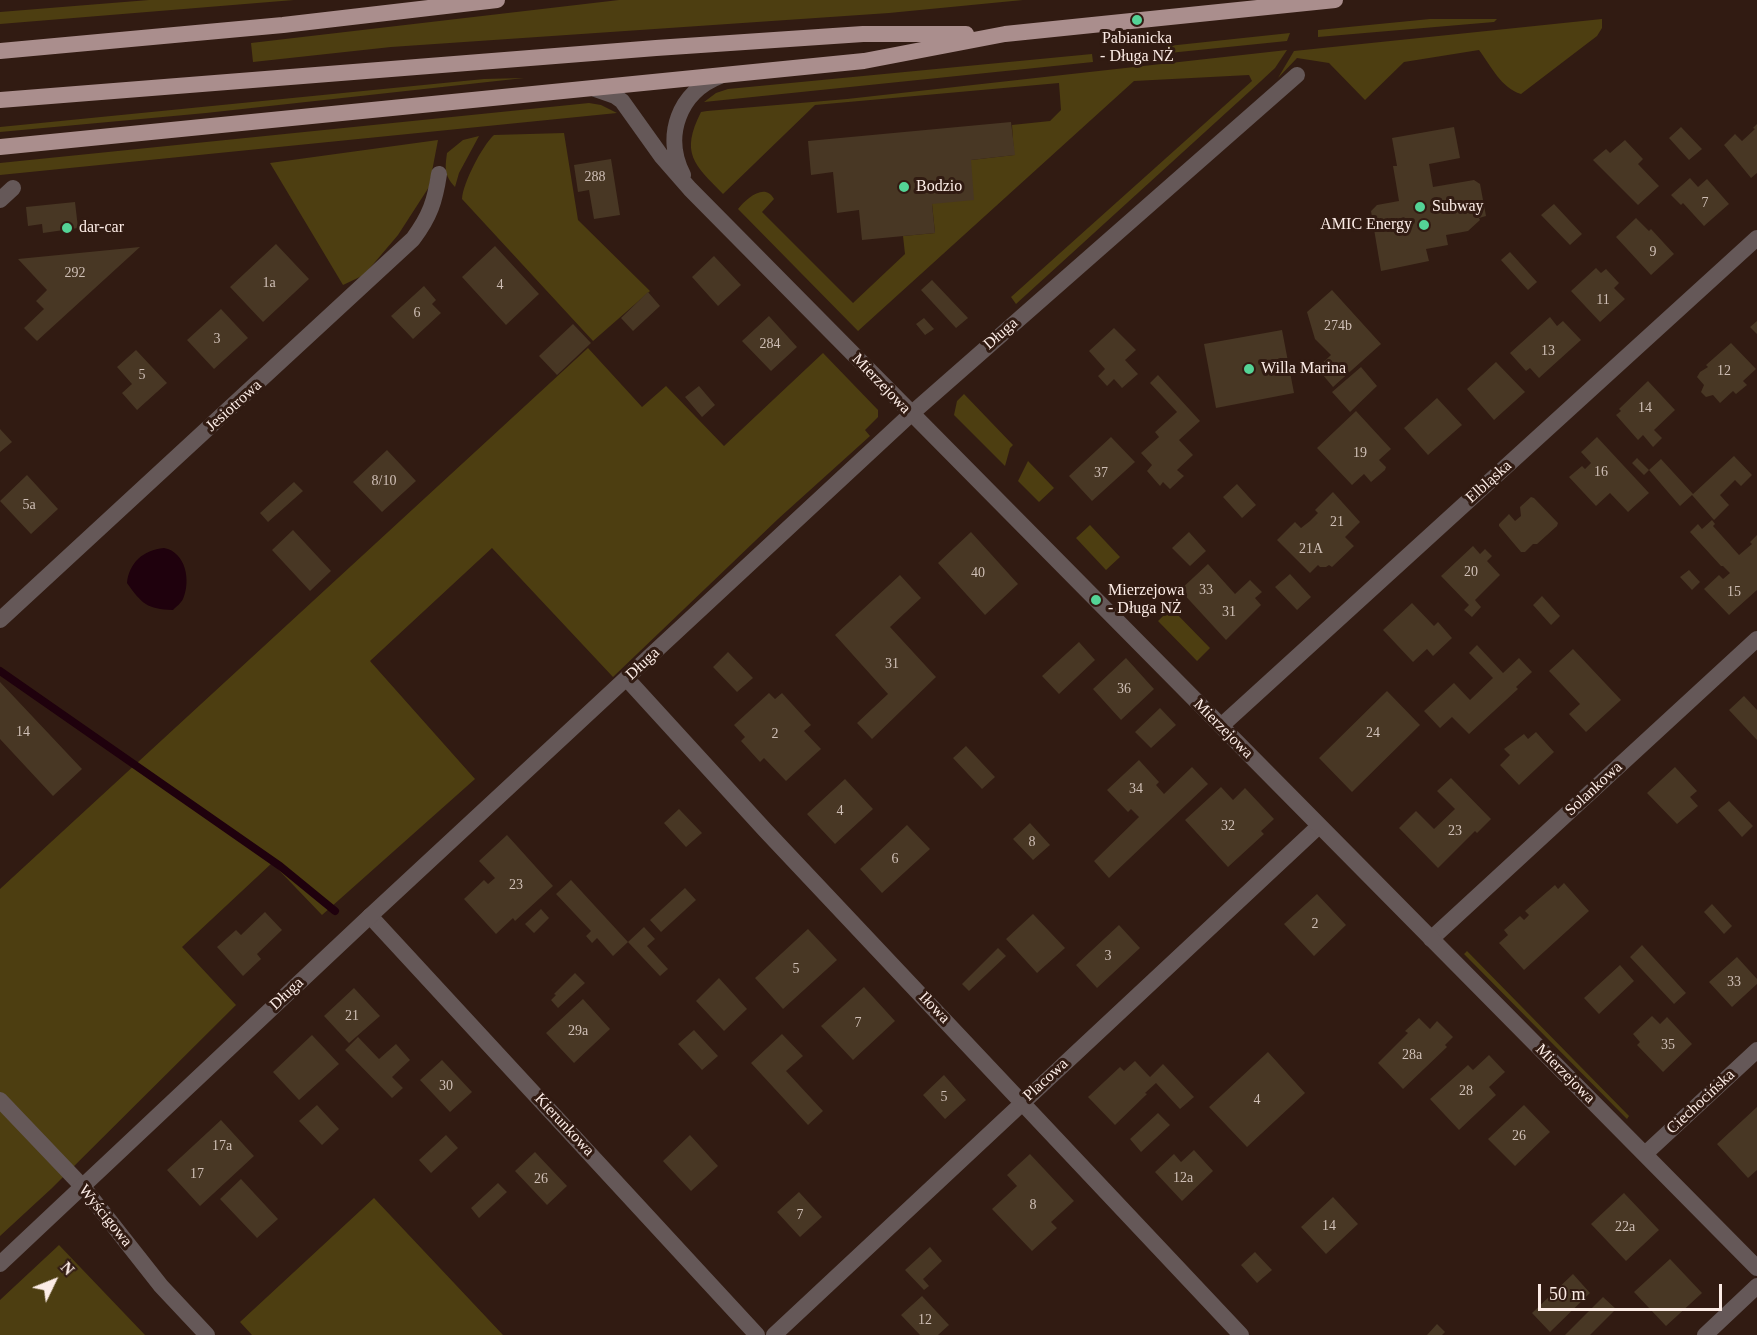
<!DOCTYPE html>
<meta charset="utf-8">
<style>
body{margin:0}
#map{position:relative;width:1757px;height:1335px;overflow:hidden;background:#311b12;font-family:"Times New Roman",serif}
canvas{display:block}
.north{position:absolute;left:24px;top:1251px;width:60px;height:60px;-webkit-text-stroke:4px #311b12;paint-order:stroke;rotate:47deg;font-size:16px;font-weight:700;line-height:24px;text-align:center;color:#fcece6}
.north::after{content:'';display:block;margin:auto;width:21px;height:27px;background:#fcece6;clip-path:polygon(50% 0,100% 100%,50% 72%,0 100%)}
.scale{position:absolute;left:1538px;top:1284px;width:184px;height:27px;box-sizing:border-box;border:3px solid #fcece6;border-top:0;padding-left:8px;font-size:18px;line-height:21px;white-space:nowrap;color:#fcece6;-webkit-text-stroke:4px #311b12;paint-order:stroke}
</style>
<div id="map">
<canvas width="1757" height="1335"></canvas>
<div class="north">N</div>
<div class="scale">50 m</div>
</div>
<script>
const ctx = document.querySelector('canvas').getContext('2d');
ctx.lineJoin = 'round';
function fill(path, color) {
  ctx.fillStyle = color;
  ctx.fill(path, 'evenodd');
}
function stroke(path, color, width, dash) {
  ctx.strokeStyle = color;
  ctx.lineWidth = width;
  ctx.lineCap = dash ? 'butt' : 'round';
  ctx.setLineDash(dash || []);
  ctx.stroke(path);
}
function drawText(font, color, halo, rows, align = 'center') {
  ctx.font = font + ' "Times New Roman",serif';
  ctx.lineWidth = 6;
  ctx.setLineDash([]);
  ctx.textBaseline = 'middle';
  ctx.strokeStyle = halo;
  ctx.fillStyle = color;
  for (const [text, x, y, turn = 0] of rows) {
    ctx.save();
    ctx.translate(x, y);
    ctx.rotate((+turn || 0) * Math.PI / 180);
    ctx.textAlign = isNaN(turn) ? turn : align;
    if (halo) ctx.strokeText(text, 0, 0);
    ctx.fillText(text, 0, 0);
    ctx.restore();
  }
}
fill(new Path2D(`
 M 149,0 L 294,0 L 0,24 L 0,12 Z
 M 619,0 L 1023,0 L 889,13 L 391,47 L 253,62 L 251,43 Z
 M 1430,19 L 1497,19 L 1494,22 L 1318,37 L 1318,30 Z
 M 1602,19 L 1602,28 L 1597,36 L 1521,94 C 1501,88 1491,66 1479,50 L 1404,62 L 1365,100 L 1329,63 L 1297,58 L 1278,78 L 1294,51 Z
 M 1290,33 L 1287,41 L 1169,53 L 1168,46 Z
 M 1287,50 L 1275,68 L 1261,81 L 1016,304 L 1011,297 L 1252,81 L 1249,75 L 1134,81 L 858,331 L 738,209 C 746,199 765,182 774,199 L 762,212 L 853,303 L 905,254 L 903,236 L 935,233 L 932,204 L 971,160 L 1014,155 L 1012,125 L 1050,121 L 1061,110 L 1059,83 L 815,105 L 723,194 C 694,164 680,154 701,112 L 707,111 L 847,99 Z
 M 1092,54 L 1093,62 L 704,102 L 716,93 L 728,89 Z
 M 524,78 L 206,113 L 0,132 L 0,127 L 484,79 Z
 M 589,103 L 601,105 L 617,113 L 0,175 L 0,163 Z
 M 564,133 L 578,220 L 650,291 L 593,341 L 462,199 C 463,183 482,146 494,135 Z
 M 479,136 L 459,173 L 455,187 C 444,175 445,168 447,153 L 463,140 Z
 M 438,140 L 429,187 L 398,235 L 364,275 L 343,285 L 270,163 Z
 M 588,348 L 642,407 L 666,386 L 724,446 L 823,353 L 878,410 L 878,417 L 865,430 L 870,436 L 778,519 L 613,677 L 492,548 L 370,661 L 475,779 L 322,915 L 272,863 L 182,947 L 236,1005 L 51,1189 L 0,1236 L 0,889 Z
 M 964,394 L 1013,445 L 1010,448 L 1005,466 L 954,415 L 957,401 Z
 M 1028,461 L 1054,488 L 1039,502 L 1018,481 Z
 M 1090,525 L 1120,557 L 1106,570 L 1076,538 Z
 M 1171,608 L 1210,648 L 1197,661 L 1158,621 Z
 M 1467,951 L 1629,1116 L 1627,1119 L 1464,954 Z
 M 374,1198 L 503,1335 L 252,1335 L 240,1322 Z
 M 59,1245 L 145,1335 L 0,1335 L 0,1300 Z`), '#4d3e11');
fill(new Path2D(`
 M 164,548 C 186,552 191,581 183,599 C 181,603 176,607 173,610 C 147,609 142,604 127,583 C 129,563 143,550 164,548 Z`), '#1f010d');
stroke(new Path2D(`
 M 0,671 L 280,866 L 335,911`), '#1f010d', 8);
fill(new Path2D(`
 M 1011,122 L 1015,155 L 971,160 L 974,200 L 932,204 L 935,233 L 862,240 L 859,210 L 837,213 L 833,172 L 811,175 L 808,141 Z
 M 1757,124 L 1757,173 L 1751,178 L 1724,145 L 1735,134 L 1742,141 L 1755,129 L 1753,128 Z
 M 1454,127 L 1460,158 L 1429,164 L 1433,187 L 1474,180 L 1480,184 L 1486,216 L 1479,218 L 1480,220 L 1468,231 L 1446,235 L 1448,245 L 1426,249 L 1429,261 L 1381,271 L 1371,211 L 1377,205 L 1399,201 L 1393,166 L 1397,166 L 1392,138 Z
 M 1681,127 L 1702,149 L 1689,160 L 1669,138 Z
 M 1625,140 L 1643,159 L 1638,164 L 1659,186 L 1638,205 L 1593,160 L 1606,149 L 1610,153 Z
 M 611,159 L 620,215 L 594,219 L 589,190 L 578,192 L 574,165 Z
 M 1690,178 L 1698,187 L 1707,179 L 1729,204 L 1704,226 L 1683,203 L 1681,205 L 1671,195 Z
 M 75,202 L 78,228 L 43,233 L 42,224 L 28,226 L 26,207 Z
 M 1554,204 L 1582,234 L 1570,245 L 1541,215 Z
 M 1636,218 L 1649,231 L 1651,229 L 1674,254 L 1651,275 L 1616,237 Z
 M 276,244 L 309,279 L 263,322 L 230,287 Z
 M 495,246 L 539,294 L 506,325 L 462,277 Z
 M 140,247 L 37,341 L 24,328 L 44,309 L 36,301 L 47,290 L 18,259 Z
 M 1510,252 L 1537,282 L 1528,290 L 1501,260 Z
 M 714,256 L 741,285 L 718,306 L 692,277 Z
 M 1596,268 L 1601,273 L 1606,269 L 1619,283 L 1614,288 L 1625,299 L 1600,322 L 1571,291 Z
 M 932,280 L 968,318 L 956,328 L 921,290 Z
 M 424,286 L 436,300 L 432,304 L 441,313 L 413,339 L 391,316 Z
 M 1332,290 L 1381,344 L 1333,387 L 1317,368 L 1331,355 L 1315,339 L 1307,312 Z
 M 648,292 L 660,306 L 633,331 L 621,318 Z
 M 221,309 L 248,338 L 214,369 L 187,340 Z
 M 769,316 L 797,347 L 771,371 L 742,341 Z
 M 1550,317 L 1557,326 L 1563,321 L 1581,340 L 1539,378 L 1530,368 L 1526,371 L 1510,353 Z
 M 924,318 L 934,329 L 925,335 L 916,324 Z
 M 1757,321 L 1757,334 L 1750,327 Z
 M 573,324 L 591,343 L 557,375 L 539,356 Z
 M 1114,328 L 1136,350 L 1125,360 L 1138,374 L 1122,388 L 1114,379 L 1107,386 L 1098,376 L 1105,369 L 1089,351 Z
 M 1282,330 L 1294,393 L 1216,408 L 1204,344 Z
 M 1731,343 L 1756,369 L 1743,381 L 1747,385 L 1736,394 L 1733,391 L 1720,403 L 1713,395 L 1706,397 L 1701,392 L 1704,385 L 1697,377 L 1700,372 L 1708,367 L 1706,365 Z
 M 136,350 L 167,383 L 137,410 L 122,393 L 132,384 L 117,367 Z
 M 1496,362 L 1525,392 L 1494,420 L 1467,389 Z
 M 1361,367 L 1377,386 L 1350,412 L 1332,392 Z
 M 1158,375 L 1200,421 L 1179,440 L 1193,455 L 1177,470 L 1184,476 L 1170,489 L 1163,482 L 1160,486 L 1147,471 L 1152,465 L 1141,453 L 1159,437 L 1155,432 L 1177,412 L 1150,383 Z
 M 1648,381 L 1675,410 L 1654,430 L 1662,438 L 1653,447 L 1643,435 L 1638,440 L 1616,415 L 1621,411 L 1619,409 Z
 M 699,386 L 715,405 L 702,417 L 685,397 Z
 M 1437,398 L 1462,425 L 1428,455 L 1404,428 Z
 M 1356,411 L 1391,449 L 1379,460 L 1386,467 L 1385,470 L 1371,482 L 1364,474 L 1352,485 L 1317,448 Z
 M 0,429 L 12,442 L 0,452 Z
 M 1111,437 L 1135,462 L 1092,501 L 1069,476 Z
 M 1597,437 L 1649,493 L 1628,512 L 1610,493 L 1596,506 L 1569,477 L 1582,466 L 1585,469 L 1591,463 L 1581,452 Z
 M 387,450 L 416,481 L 382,512 L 353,482 Z
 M 1734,456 L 1752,475 L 1741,486 L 1735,480 L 1720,495 L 1729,505 L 1714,520 L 1692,495 L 1680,506 L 1649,470 L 1661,459 L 1693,494 Z
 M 1637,458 L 1649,470 L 1644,475 L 1632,463 Z
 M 27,475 L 58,509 L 31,534 L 0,501 Z
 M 294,482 L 303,491 L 268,522 L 260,513 Z
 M 1237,484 L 1256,505 L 1242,518 L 1223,497 Z
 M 1333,492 L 1360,522 L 1345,537 L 1354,546 L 1332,567 L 1329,565 L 1326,567 L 1320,567 L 1318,565 L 1310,573 L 1277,540 L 1295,522 L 1301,528 L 1310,521 L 1318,513 L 1315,510 Z
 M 1531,497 L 1534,498 L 1558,523 L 1557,526 L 1537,544 L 1533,544 L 1525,552 L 1521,552 L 1499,526 L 1499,524 L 1509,514 L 1515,521 L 1521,516 L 1520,507 Z
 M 1712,520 L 1715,524 L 1713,526 L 1739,555 L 1752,544 L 1750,542 L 1757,535 L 1757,590 L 1729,615 L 1704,589 L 1719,575 L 1723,579 L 1730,573 L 1723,566 L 1721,566 L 1690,532 L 1698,524 L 1702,529 Z
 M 293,530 L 331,571 L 310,591 L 272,550 Z
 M 971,532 L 1018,584 L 985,615 L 938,563 Z
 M 1189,532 L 1206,551 L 1190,566 L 1172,548 Z
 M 1473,546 L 1480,554 L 1485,549 L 1492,556 L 1487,561 L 1500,575 L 1475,600 L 1481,607 L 1472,617 L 1464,610 L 1469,605 L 1441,576 Z
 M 1208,564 L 1235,594 L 1250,580 L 1262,592 L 1255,598 L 1261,605 L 1226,640 L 1180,590 Z
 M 1689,570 L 1700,582 L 1692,590 L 1680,577 Z
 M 1290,574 L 1311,597 L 1297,610 L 1275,587 Z
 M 900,575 L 921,598 L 890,627 L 936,677 L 872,739 L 857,723 L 888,694 L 835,635 Z
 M 1542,596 L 1560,616 L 1551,625 L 1533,605 Z
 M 1412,603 L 1434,626 L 1438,622 L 1452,638 L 1433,656 L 1427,649 L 1413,662 L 1383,630 Z
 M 1079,642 L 1095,660 L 1059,694 L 1042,676 Z
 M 1477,645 L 1503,673 L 1519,658 L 1532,672 L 1516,687 L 1518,689 L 1469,734 L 1452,717 L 1440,728 L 1424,711 L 1454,683 L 1470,700 L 1493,678 L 1469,653 Z
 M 1573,649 L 1621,700 L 1586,732 L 1569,714 L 1580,704 L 1549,671 Z
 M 728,652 L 753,678 L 737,692 L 713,667 Z
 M 1126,658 L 1154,689 L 1121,720 L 1093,689 Z
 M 0,682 L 82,769 L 53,796 L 0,739 Z
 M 1387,691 L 1420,725 L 1352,792 L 1319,758 Z
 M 769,693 L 775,699 L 782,693 L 811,725 L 804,731 L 821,749 L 786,781 L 764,758 L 760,762 L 741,741 L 745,737 L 734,725 Z
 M 1744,696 L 1757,710 L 1757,740 L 1729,710 Z
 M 1160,708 L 1176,725 L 1151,748 L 1135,732 Z
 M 1536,732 L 1554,752 L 1519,785 L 1500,765 L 1510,755 L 1504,749 L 1524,734 L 1528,739 Z
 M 966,746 L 995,777 L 982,789 L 953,758 Z
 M 1139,760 L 1159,782 L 1156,785 L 1164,794 L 1192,767 L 1208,784 L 1109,878 L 1094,861 L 1139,817 L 1131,809 L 1128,812 L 1107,790 Z
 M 1675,767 L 1697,791 L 1690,797 L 1698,806 L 1677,824 L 1647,793 Z
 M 1451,778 L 1491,819 L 1477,833 L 1475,831 L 1438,868 L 1399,828 L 1416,811 L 1434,829 L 1455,809 L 1437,791 Z
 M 845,779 L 873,809 L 835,844 L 807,814 Z
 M 1221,787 L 1233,800 L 1245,788 L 1274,819 L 1261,831 L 1264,834 L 1228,867 L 1185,820 Z
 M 1729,801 L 1753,826 L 1742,837 L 1718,810 Z
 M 679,809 L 702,833 L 686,847 L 664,823 Z
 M 1030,823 L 1050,845 L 1033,860 L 1013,839 Z
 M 907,825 L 930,849 L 882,893 L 860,869 Z
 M 507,835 L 553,886 L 515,921 L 513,918 L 496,934 L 464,899 L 484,880 L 488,884 L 495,878 L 479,861 Z
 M 571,880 L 628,942 L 644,927 L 655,939 L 647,946 L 668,969 L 660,976 L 628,942 L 613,956 L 597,938 L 592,943 L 586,936 L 591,931 L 556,894 Z
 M 1564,883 L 1589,911 L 1524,970 L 1499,943 L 1508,935 L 1504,930 L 1520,916 L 1524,920 L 1529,915 L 1525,911 L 1555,885 L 1558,889 Z
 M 685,888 L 696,900 L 661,932 L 650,920 Z
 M 1317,894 L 1346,925 L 1314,956 L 1284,924 Z
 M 1712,904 L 1732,926 L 1724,934 L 1704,912 Z
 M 541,909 L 549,918 L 534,933 L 525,924 Z
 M 265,912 L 282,930 L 257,954 L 261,959 L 243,976 L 217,947 L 236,930 L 241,935 Z
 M 1033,914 L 1065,948 L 1037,973 L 1006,939 Z
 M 1119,925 L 1140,948 L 1097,988 L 1076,965 Z
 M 808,929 L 837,960 L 783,1009 L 755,978 Z
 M 1642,945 L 1686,993 L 1674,1004 L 1630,957 Z
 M 998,948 L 1006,956 L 969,991 L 962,984 Z
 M 1737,957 L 1757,979 L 1757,984 L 1732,1007 L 1709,982 Z
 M 1620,965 L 1634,981 L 1599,1014 L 1584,998 Z
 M 575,973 L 585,983 L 558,1008 L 551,1000 L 556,995 L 554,994 Z
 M 719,978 L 747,1009 L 724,1031 L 696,1001 Z
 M 864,987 L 895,1021 L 853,1060 L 821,1026 Z
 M 354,988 L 380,1016 L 349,1043 L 324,1016 Z
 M 583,999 L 610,1029 L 574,1063 L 546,1033 Z
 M 1652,1016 L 1660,1024 L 1667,1017 L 1692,1044 L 1663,1072 L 1637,1045 L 1640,1042 L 1633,1034 Z
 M 1419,1018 L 1430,1029 L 1437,1021 L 1453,1037 L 1445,1045 L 1447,1047 L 1403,1089 L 1378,1063 L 1408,1033 L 1405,1031 Z
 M 694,1030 L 718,1056 L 702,1070 L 678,1044 Z
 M 782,1034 L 803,1056 L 786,1071 L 823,1111 L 808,1125 L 751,1063 Z
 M 312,1035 L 339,1064 L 299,1100 L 273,1072 Z
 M 358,1037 L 379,1059 L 396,1044 L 410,1060 L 392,1077 L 403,1088 L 392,1098 L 345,1050 Z
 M 1268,1052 L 1305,1093 L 1247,1147 L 1209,1107 Z
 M 1489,1055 L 1505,1072 L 1489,1087 L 1496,1095 L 1459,1130 L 1430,1099 L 1468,1065 L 1473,1070 Z
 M 442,1060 L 472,1092 L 450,1112 L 420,1080 Z
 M 1135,1061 L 1150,1077 L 1163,1064 L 1194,1097 L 1180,1109 L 1156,1083 L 1145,1093 L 1147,1094 L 1115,1125 L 1088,1097 L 1120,1067 L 1124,1071 Z
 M 944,1075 L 966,1100 L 945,1119 L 923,1095 Z
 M 317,1105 L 339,1129 L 322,1145 L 299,1121 Z
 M 1524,1105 L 1550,1132 L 1515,1166 L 1488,1139 Z
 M 1757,1107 L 1757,1170 L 1748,1178 L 1717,1144 Z
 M 1158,1113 L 1170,1125 L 1141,1152 L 1130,1139 Z
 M 221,1120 L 254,1156 L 200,1206 L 167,1170 Z
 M 446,1135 L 458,1148 L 431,1173 L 419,1160 Z
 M 690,1135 L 718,1166 L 691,1191 L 663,1161 Z
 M 1194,1150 L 1213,1171 L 1182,1201 L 1155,1172 L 1174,1154 L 1181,1162 Z
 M 535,1152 L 567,1186 L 547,1205 L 515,1171 Z
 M 1030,1154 L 1074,1201 L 1051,1222 L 1057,1228 L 1032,1251 L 992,1209 L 1017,1186 L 1007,1175 Z
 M 241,1179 L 278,1219 L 257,1238 L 220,1199 Z
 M 498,1183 L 507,1192 L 479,1218 L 471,1208 Z
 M 799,1192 L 822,1217 L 800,1237 L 777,1212 Z
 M 1624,1193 L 1659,1230 L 1626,1261 L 1591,1224 Z
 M 1333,1197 L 1358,1224 L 1326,1254 L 1301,1227 Z
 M 930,1247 L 942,1261 L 923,1279 L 929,1286 L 924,1290 L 905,1270 Z
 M 1255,1252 L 1272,1270 L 1257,1283 L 1241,1265 Z
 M 1670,1259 L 1702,1293 L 1666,1326 L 1634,1292 Z
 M 1573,1274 L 1590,1293 L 1550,1332 L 1532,1313 Z
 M 922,1296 L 949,1325 L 938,1335 L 920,1335 L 901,1315 Z
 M 1603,1297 L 1616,1309 L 1590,1335 L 1565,1335 Z
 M 1437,1324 L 1445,1332 L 1442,1335 L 1427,1335 Z`), '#483724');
stroke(new Path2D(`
 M 0,200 L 13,188
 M 911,414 L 1297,75
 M 0,620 L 413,239 C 430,216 435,201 439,174
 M 627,679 L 765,830 L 1241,1335
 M 1221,726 L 1757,238
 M 370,916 L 757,1335
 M 1431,939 L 1757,639
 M 0,1100 L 83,1187 L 161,1286 L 207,1335
 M 774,1335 L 1319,826
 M 1705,1335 L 1757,1286`), '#655858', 16);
stroke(new Path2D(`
 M 595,89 L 615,96 L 622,101 L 662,157 L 690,189 L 1757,1268
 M 683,175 C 663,136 679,92 720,76
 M 1645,1154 L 1757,1050
 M 0,1264 L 370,916 L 911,414`), '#655858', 16);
stroke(new Path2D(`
 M 0,51 L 283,25 L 497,0
 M 0,100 L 656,48 L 863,34 L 966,34
 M 0,147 L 864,61 L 1005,34 L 1335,0`), '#aa8e8d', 16);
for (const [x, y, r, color] of [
 [1137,20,6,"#54d396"],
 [904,187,6,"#54d396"],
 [1420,207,6,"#54d396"],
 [1424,225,6,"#54d396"],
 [67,228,6,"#54d396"],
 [1249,369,6,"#54d396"],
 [1096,600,6,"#54d396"]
]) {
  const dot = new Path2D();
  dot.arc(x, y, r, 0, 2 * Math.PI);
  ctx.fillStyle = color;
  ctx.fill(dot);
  stroke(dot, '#311b12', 2);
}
drawText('14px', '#cfbfb6', null, [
 ["288",595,177],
 ["7",1705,203],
 ["9",1653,252],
 ["292",75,273],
 ["1a",269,283],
 ["4",500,285],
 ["11",1603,300],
 ["6",417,313],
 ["274b",1338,326],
 ["3",217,339],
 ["284",770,344],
 ["13",1548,351],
 ["12",1724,371],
 ["5",142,375],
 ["14",1645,408],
 ["19",1360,453],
 ["16",1601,472],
 ["37",1101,473],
 ["8/10",384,481],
 ["5a",29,505],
 ["21",1337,522],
 ["21A",1311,549],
 ["20",1471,572],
 ["40",978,573],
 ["33",1206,590],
 ["15",1734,592],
 ["31",1229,612],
 ["31",892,664],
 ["36",1124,689],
 ["14",23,732],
 ["24",1373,733],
 ["2",775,734],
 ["34",1136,789],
 ["4",840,811],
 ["32",1228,826],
 ["23",1455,831],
 ["8",1032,842],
 ["6",895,859],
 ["23",516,885],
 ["2",1315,924],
 ["3",1108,956],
 ["5",796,969],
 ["33",1734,982],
 ["21",352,1016],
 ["7",858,1023],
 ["29a",578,1031],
 ["35",1668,1045],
 ["28a",1412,1055],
 ["30",446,1086],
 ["28",1466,1091],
 ["5",944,1097],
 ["4",1257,1100],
 ["26",1519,1136],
 ["17a",222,1146],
 ["17",197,1174],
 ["12a",1183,1178],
 ["26",541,1179],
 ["8",1033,1205],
 ["7",800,1215],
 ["14",1329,1226],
 ["22a",1625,1227],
 ["12",925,1320]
]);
drawText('16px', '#fcece6', '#311b12', [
 ["Pabianicka",1137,39,"center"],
 ["- Długa NŻ",1137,57,"center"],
 ["Bodzio",916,187],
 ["Subway",1432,207],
 ["AMIC Energy",1412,225,"right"],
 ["dar-car",79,228],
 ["Willa Marina",1261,369],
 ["Mierzejowa",1108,591],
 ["- Długa NŻ",1108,609]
], 'left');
drawText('16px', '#fcece6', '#311b12', [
 ["Długa",1001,334,-41],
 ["Mierzejowa",881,384,46],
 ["Jesiotrowa",234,406,-42],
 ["Elbląska",1489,482,-42],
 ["Długa",643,664,-43],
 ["Mierzejowa",1223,729,45],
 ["Solankowa",1594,789,-43],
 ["Długa",287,994,-43],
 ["Iłowa",934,1008,46],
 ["Mierzejowa",1565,1074,45],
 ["Placowa",1046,1080,-43],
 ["Ciechocińska",1701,1102,-43],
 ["Kierunkowa",564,1125,47],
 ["Wyścigowa",105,1216,51]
]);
</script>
